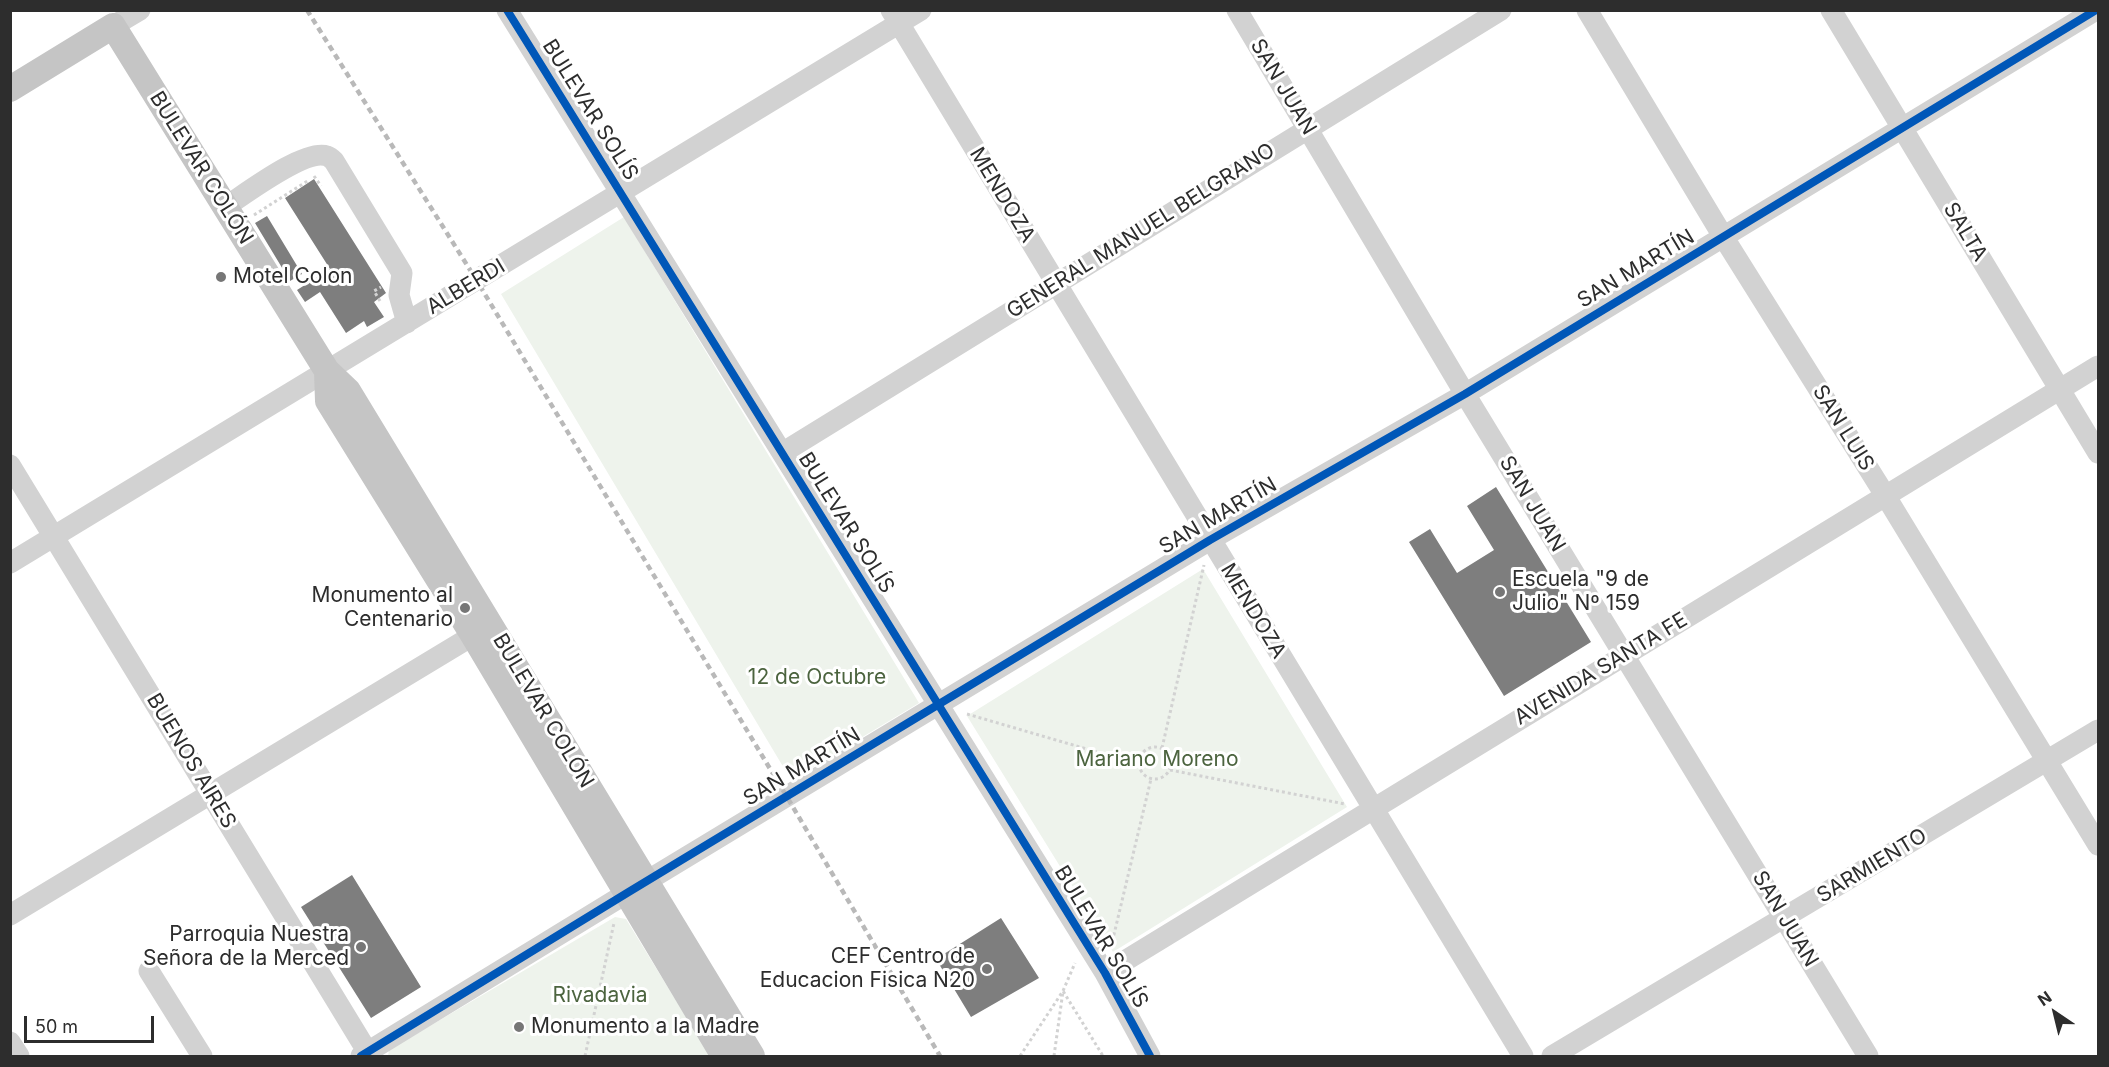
<!DOCTYPE html>
<meta charset="utf-8">
<style>
body{margin:0}
#map{position:relative;width:2109px;height:1067px;overflow:hidden;background:#fff;font-family:Inter,sans-serif}
canvas{display:block}
.frame{position:absolute;inset:0;border:12px solid #2d2d2d;pointer-events:none}
.north{position:absolute;left:2025px;top:983px;width:60px;height:60px;-webkit-text-stroke:4px #fff;paint-order:stroke;rotate:325deg;font-size:16px;font-weight:700;line-height:24px;text-align:center;color:#2d2d2d}
.north::after{content:'';display:block;margin:auto;width:21px;height:27px;background:#2d2d2d;clip-path:polygon(50% 0,100% 100%,50% 72%,0 100%)}
.scale{position:absolute;left:24px;top:1016px;width:130px;height:27px;box-sizing:border-box;border:3px solid #2d2d2d;border-top:0;padding-left:8px;font-size:18px;line-height:21px;white-space:nowrap;color:#2d2d2d;-webkit-text-stroke:4px #fff;paint-order:stroke}
</style>
<div id="map">
<canvas width="2109" height="1067"></canvas>
<div class="frame"></div>
<div class="north">N</div>
<div class="scale">50 m</div>
</div>
<script>
const ctx = document.querySelector('canvas').getContext('2d');
ctx.lineJoin = 'round';
function fill(path, color) {
  ctx.fillStyle = color;
  ctx.fill(path, 'evenodd');
}
function stroke(path, color, width, dash) {
  ctx.strokeStyle = color;
  ctx.lineWidth = width;
  ctx.lineCap = dash ? 'butt' : 'round';
  ctx.setLineDash(dash || []);
  ctx.stroke(path);
}
function drawText(font, color, halo, rows, align = 'center') {
  ctx.font = font + ' Inter,sans-serif';
  ctx.lineWidth = 6;
  ctx.setLineDash([]);
  ctx.textBaseline = 'middle';
  ctx.strokeStyle = halo;
  ctx.fillStyle = color;
  for (const [text, x, y, turn = 0] of rows) {
    ctx.save();
    ctx.translate(x, y);
    ctx.rotate((+turn || 0) * Math.PI / 180);
    ctx.textAlign = isNaN(turn) ? turn : align;
    if (halo) ctx.strokeText(text, 0, 0);
    ctx.fillText(text, 0, 0);
    ctx.restore();
  }
}
fill(new Path2D(`
 M 624,217 L 919,703 L 791,780 L 501,294 Z
 M 1203,569 L 1347,807 L 1113,952 L 967,716 Z
 M 615,917 L 626,919 L 710,1056 L 388,1056 L 389,1050 Z`), '#eef3ec');
fill(new Path2D(`
 M 314,179 L 386,293 L 374,302 L 384,317 L 367,327 L 364,321 L 346,333 L 320,292 L 305,302 L 297,290 L 330,269 L 285,198 Z
 M 267,216 L 302,274 L 290,281 L 255,223 Z
 M 1496,487 L 1591,642 L 1504,696 L 1409,542 L 1430,529 L 1457,573 L 1494,550 L 1467,506 Z
 M 352,875 L 421,987 L 371,1018 L 301,907 Z
 M 1001,918 L 1039,978 L 971,1017 L 936,959 Z`), '#7e7e7e');
stroke(new Path2D(`
 M 314,176 L 321,186
 M 254,215 L 309,180
 M 380,301 L 374,291 L 381,287
 M 967,714 L 1138,764
 M1139 763a16 16 0 1 1 32 0a16 16 0 1 1-32 0Z
 M 1162,748 L 1204,565
 M 1170,770 L 1345,804
 M 1111,947 L 1151,779
 M 585,1056 L 614,923
 M 1020,1056 L 1063,991 L 1075,963
 M 1054,1056 L 1063,991 L 1103,1056`), '#d2d2d2', 3, [3, 3]);
stroke(new Path2D(`
 M 507,10 L 1105,973 L 1150,1056
 M 891,10 L 1523,1056
 M 1237,10 L 1465,394 L 1868,1056
 M 1587,10 L 1724,238 L 1885,495 L 2098,845
 M 1831,10 L 2098,453
 M 113,26 L 140,10
 M 225,207 C 244,195 305,148 327,156 C 330,157 332,159 334,161 L 402,273 L 399,295 L 407,323
 M 782,453 L 1501,10
 M 10,465 L 370,1056
 M 10,563 L 921,10
 M 10,915 L 487,627
 M 149,971 L 202,1056
 M 1105,973 L 2098,366
 M 10,1042 L 19,1056
 M 361,1056 L 627,893 L 1210,540 L 1465,394 L 2096,10
 M 1552,1056 L 2098,730`), '#d2d2d2', 21);
stroke(new Path2D(`
 M 10,89 L 113,26 L 327,371 L 348,391 L 752,1056
 M 327,371 L 328,401 L 473,635 L 724,1056`), '#c5c5c5', 26);
stroke(new Path2D(`
 M 307,10 L 477,281 L 787,797 L 940,1056`), '#b9b9b9', 4.5, [6, 4.5]);
stroke(new Path2D(`
 M 507,10 L 1105,973 L 1150,1056
 M 361,1056 L 627,893 L 1210,540 L 1465,394 L 2096,10`), '#0057b8', 8);
for (const [x, y, r, color] of [
 [221,277,6,"#767676"],
 [1500,592,6,"#767676"],
 [465,608,6,"#767676"],
 [361,947,6,"#767676"],
 [987,969,6,"#767676"],
 [519,1027,6,"#767676"]
]) {
  const dot = new Path2D();
  dot.arc(x, y, r, 0, 2 * Math.PI);
  ctx.fillStyle = color;
  ctx.fill(dot);
  stroke(dot, '#fff', 2);
}
drawText('21px', '#2d2d2d', '#fff', [
 ["SAN JUAN",1283,87,59],
 ["BULEVAR SOLÍS",590,110,58],
 ["BULEVAR COLÓN",201,168,58],
 ["MENDOZA",1002,195,59],
 ["GENERAL MANUEL BELGRANO",1141,231,-32],
 ["SALTA",1965,232,59],
 ["SAN MARTÍN",1636,269,-31],
 ["ALBERDI",466,287,-31],
 ["SAN LUIS",1843,428,58],
 ["SAN JUAN",1532,504,59],
 ["SAN MARTÍN",1218,516,-30],
 ["BULEVAR SOLÍS",846,523,58],
 ["MENDOZA",1253,611,59],
 ["AVENIDA SANTA FE",1601,669,-31],
 ["BULEVAR COLÓN",543,711,59],
 ["BUENOS AIRES",191,761,59],
 ["SAN MARTÍN",802,767,-31],
 ["SARMIENTO",1872,866,-31],
 ["SAN JUAN",1785,919,59],
 ["BULEVAR SOLÍS",1101,937,59]
]);
drawText('21px', '#2d2d2d', '#fff', [
 ["Motel Colon",233,277],
 ["Escuela \"9 de",1512,580],
 ["Julio\" Nº 159",1512,604],
 ["Monumento al",453,596,"right"],
 ["Centenario",453,620,"right"],
 ["Parroquia Nuestra",349,935,"right"],
 ["Señora de la Merced",349,959,"right"],
 ["CEF Centro de",975,957,"right"],
 ["Educacion Fisica N20",975,981,"right"],
 ["Monumento a la Madre",531,1027]
], 'left');
drawText('21px', '#4c643f', '#fff', [
 ["12 de Octubre",817,678],
 ["Mariano Moreno",1157,760],
 ["Rivadavia",600,996]
]);
</script>
